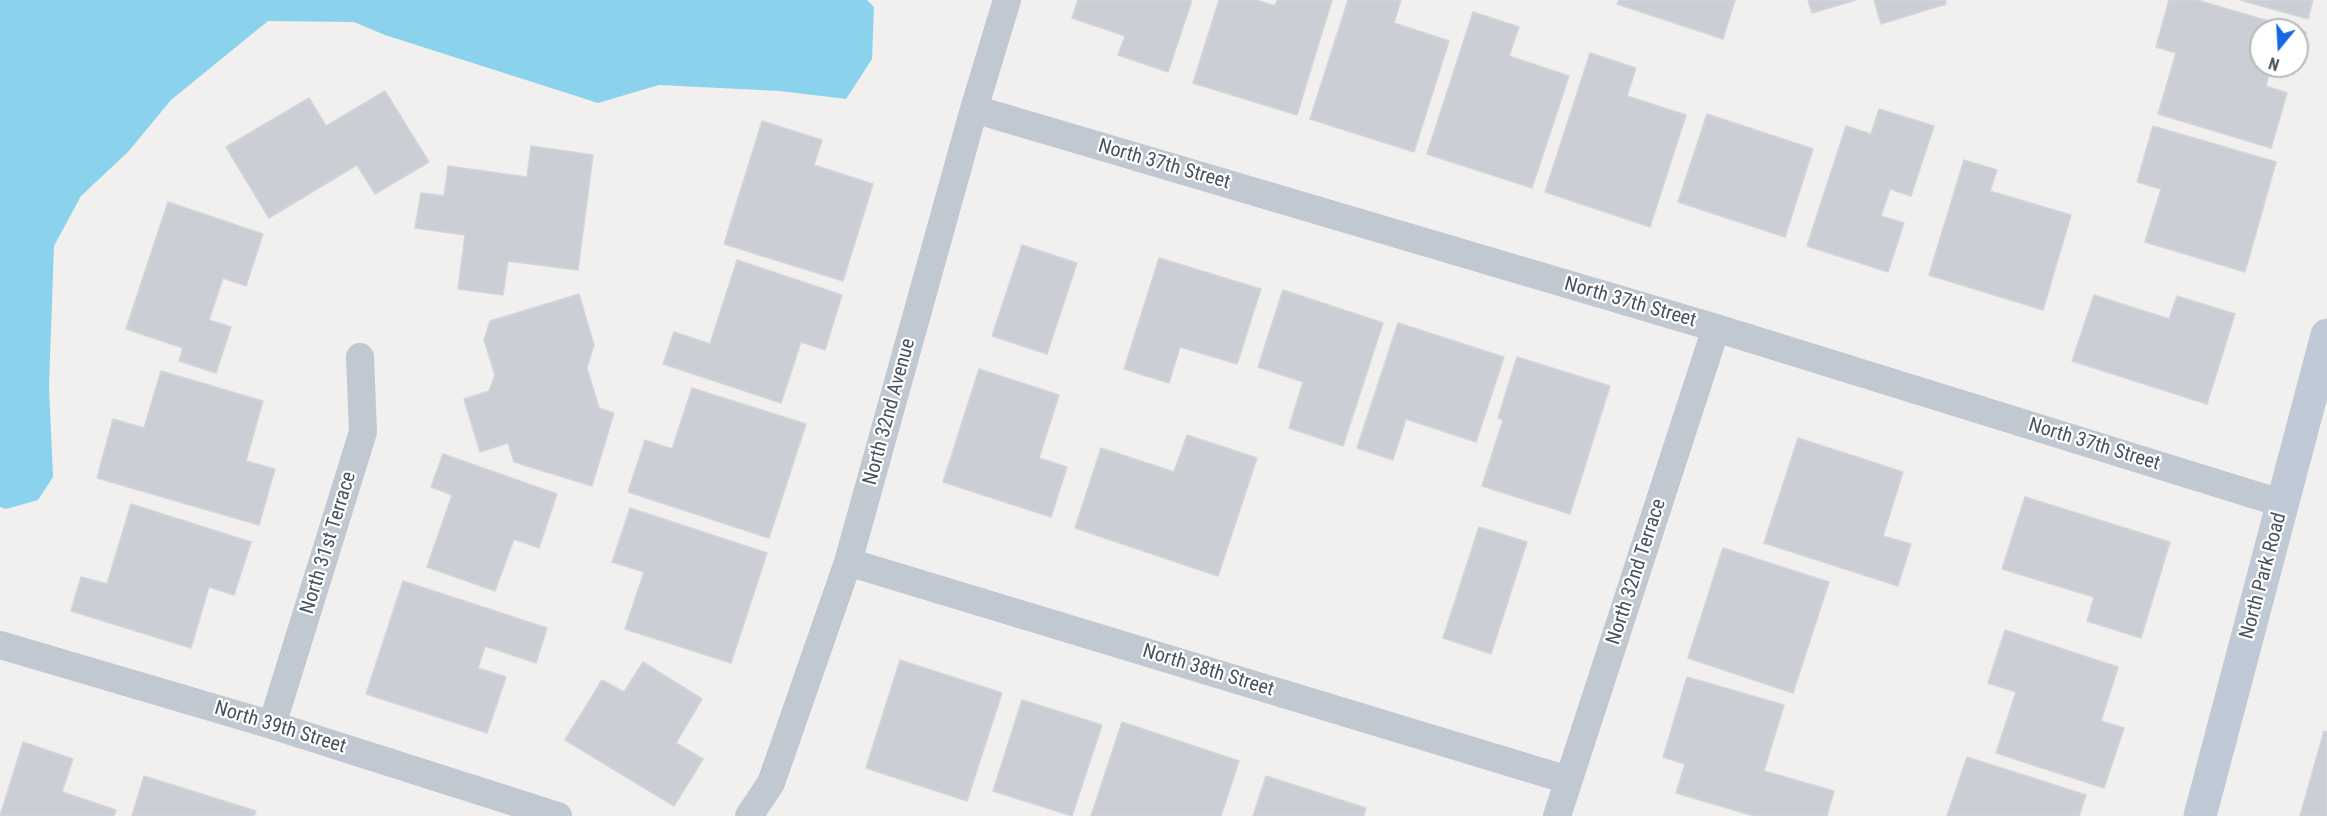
<!DOCTYPE html>
<style>
body{margin:0}
#map{position:relative;width:2327px;height:816px;overflow:hidden;background:#f2f0ef;font-family:"Roboto Condensed",sans-serif}
canvas{display:block}
.north{position:absolute;left:2249px;top:18px;width:60px;height:60px;box-sizing:border-box;background:#fff;border:2px solid #b5babe;border-radius:50%;rotate:198deg;font-size:16px;font-weight:700;line-height:24px;text-align:center;color:#47525d}
.north::after{content:'';display:block;margin:auto;width:21px;height:27px;background:#1866e4;clip-path:polygon(50% 0,100% 100%,50% 72%,0 100%)}
</style>
<div id="map">
<canvas width="2327" height="816"></canvas>
<div class="north">N</div>
</div>
<script>
const ctx = document.querySelector('canvas').getContext('2d');
ctx.lineJoin = 'round';
function fill(path, color) {
  ctx.fillStyle = color;
  ctx.fill(path, 'evenodd');
}
function stroke(path, color, width, dash) {
  ctx.strokeStyle = color;
  ctx.lineWidth = width;
  ctx.lineCap = dash ? 'butt' : 'round';
  ctx.setLineDash(dash || []);
  ctx.stroke(path);
}
function drawText(font, color, halo, rows, align = 'center') {
  ctx.font = font + ' "Roboto Condensed",sans-serif';
  ctx.lineWidth = 4.5;
  ctx.setLineDash([]);
  ctx.textBaseline = 'middle';
  ctx.strokeStyle = halo;
  ctx.fillStyle = color;
  for (const [text, x, y, turn = 0] of rows) {
    ctx.save();
    ctx.translate(x, y);
    ctx.rotate((+turn || 0) * Math.PI / 180);
    ctx.textAlign = isNaN(turn) ? turn : align;
    if (halo) ctx.strokeText(text, 0, 0);
    ctx.fillText(text, 0, 0);
    ctx.restore();
  }
}
fill(new Path2D(`
 M 0,0 L 867,0 L 874,7 L 872,59 L 846,99 L 780,91 L 659,85 L 598,103 L 385,35 L 354,22 L 268,21 L 171,100 L 128,152 L 81,196 L 54,246 L 49,387 L 53,477 L 38,500 L 6,509 L 0,507 Z`), '#8bd3ed');
const building = new Path2D(`
 M 1078,0 L 1192,0 L 1168,72 L 1118,55 L 1125,36 L 1072,18 Z
 M 1219,0 L 1257,0 L 1275,6 L 1277,0 L 1332,0 L 1297,115 L 1193,83 Z
 M 1348,0 L 1401,0 L 1394,23 L 1449,41 L 1414,152 L 1310,119 Z
 M 1619,0 L 1735,0 L 1723,39 L 1617,4 Z
 M 1808,0 L 1856,0 L 1812,13 Z
 M 1874,0 L 1945,0 L 1946,4 L 1881,24 Z
 M 2169,0 L 2197,0 L 2306,32 L 2297,61 L 2297,30 L 2261,30 L 2261,66 L 2271,66 L 2266,86 L 2287,93 L 2271,148 L 2158,114 L 2176,53 L 2156,47 Z
 M 2240,0 L 2313,0 L 2308,19 Z
 M 1473,12 L 1519,27 L 1509,56 L 1569,76 L 1532,188 L 1427,154 Z
 M 1590,53 L 1636,68 L 1627,96 L 1686,115 L 1650,227 L 1545,192 Z
 M 385,91 L 429,162 L 375,194 L 357,165 L 269,218 L 226,147 L 309,98 L 326,126 Z
 M 1879,109 L 1934,126 L 1911,196 L 1890,189 L 1881,216 L 1904,223 L 1888,272 L 1807,246 L 1846,126 L 1871,134 Z
 M 1707,114 L 1813,149 L 1785,237 L 1678,202 Z
 M 762,121 L 822,140 L 814,165 L 873,184 L 843,281 L 724,244 Z
 M 2153,126 L 2276,162 L 2245,272 L 2145,242 L 2161,189 L 2137,182 Z
 M 531,146 L 593,155 L 578,270 L 508,261 L 503,295 L 458,289 L 465,235 L 415,228 L 421,193 L 444,196 L 448,166 L 527,177 Z
 M 1964,160 L 1997,170 L 1990,191 L 2071,215 L 2043,310 L 1929,275 Z
 M 168,202 L 263,234 L 246,286 L 223,278 L 209,320 L 231,327 L 216,373 L 179,361 L 183,348 L 126,329 Z
 M 1022,245 L 1077,263 L 1047,354 L 992,336 Z
 M 1159,258 L 1261,289 L 1237,364 L 1180,347 L 1169,383 L 1124,369 Z
 M 737,260 L 842,295 L 825,350 L 801,342 L 781,403 L 663,364 L 674,332 L 710,344 Z
 M 1283,290 L 1383,323 L 1343,446 L 1289,428 L 1303,382 L 1258,367 Z
 M 579,294 L 594,345 L 587,368 L 599,408 L 614,413 L 592,486 L 514,462 L 508,443 L 480,452 L 464,399 L 489,391 L 495,375 L 484,340 L 490,321 Z
 M 2094,295 L 2169,319 L 2177,296 L 2235,314 L 2207,404 L 2072,361 Z
 M 1398,323 L 1504,357 L 1476,442 L 1406,419 L 1393,460 L 1357,448 Z
 M 1517,357 L 1610,386 L 1570,514 L 1482,486 L 1503,420 L 1498,418 Z
 M 979,369 L 1059,395 L 1039,458 L 1067,467 L 1051,517 L 943,482 Z
 M 161,371 L 263,401 L 246,461 L 275,469 L 259,525 L 97,478 L 113,419 L 144,428 Z
 M 692,388 L 806,424 L 769,538 L 628,492 L 645,440 L 672,449 Z
 M 1187,435 L 1257,458 L 1218,576 L 1075,528 L 1101,448 L 1174,472 Z
 M 1798,438 L 1903,472 L 1883,536 L 1911,544 L 1898,586 L 1764,543 Z
 M 443,454 L 557,494 L 539,548 L 514,539 L 495,591 L 427,567 L 452,495 L 431,487 Z
 M 2025,497 L 2170,542 L 2141,638 L 2087,621 L 2094,597 L 2002,569 Z
 M 131,504 L 251,542 L 234,595 L 209,587 L 191,648 L 71,611 L 81,577 L 107,584 Z
 M 630,508 L 767,553 L 731,663 L 625,629 L 644,572 L 612,562 Z
 M 1479,527 L 1527,542 L 1491,654 L 1443,638 Z
 M 1723,548 L 1829,582 L 1793,693 L 1688,658 Z
 M 403,581 L 547,628 L 536,663 L 485,646 L 478,668 L 506,677 L 487,733 L 366,694 Z
 M 2005,630 L 2118,667 L 2101,721 L 2124,728 L 2104,788 L 1996,753 L 2016,692 L 1988,683 Z
 M 900,660 L 1002,693 L 967,801 L 866,768 Z
 M 643,662 L 702,699 L 676,743 L 703,759 L 674,806 L 565,740 L 602,680 L 624,692 Z
 M 1687,677 L 1784,705 L 1764,771 L 1834,791 L 1827,816 L 1754,816 L 1676,793 L 1685,764 L 1663,757 Z
 M 1022,700 L 1102,725 L 1072,816 L 993,791 Z
 M 1122,722 L 1239,761 L 1221,816 L 1091,816 Z
 M 2324,731 L 2327,732 L 2327,816 L 2300,816 Z
 M 23,742 L 73,759 L 62,792 L 116,810 L 114,816 L 0,816 Z
 M 1967,757 L 2086,795 L 2079,816 L 1947,816 Z
 M 144,776 L 256,811 L 254,816 L 132,816 Z
 M 1266,776 L 1366,808 L 1364,816 L 1253,816 Z`);
fill(building, '#cbced5');
stroke(building, '#d3d5db', 1.5);
stroke(new Path2D(`
 M 974,109 L 1716,328 L 2284,504
 M 848,562 L 1568,780
 M 0,645 L 272,725 L 558,816
 M 272,725 L 363,432 L 360,357
 M 749,816 L 771,783 L 848,562 L 974,109 L 1007,0
 M 1557,816 L 1716,328`), '#c0c9d1', 28);
stroke(new Path2D(`
 M 2200,816 L 2327,335`), '#c0cad6', 33);
drawText('20px', '#47525d', '#fff', [
 ["North 37th Street",1164,165,16],
 ["North 37th Street",1630,303,16],
 ["North 32nd Avenue",890,412,-75],
 ["North 37th Street",2094,445,17],
 ["North 31st Terrace",329,543,-73],
 ["North 32nd Terrace",1637,572,-72],
 ["North Park Road",2264,576,-75],
 ["North 38th Street",1208,671,17],
 ["North 39th Street",280,728,17]
]);
</script>
